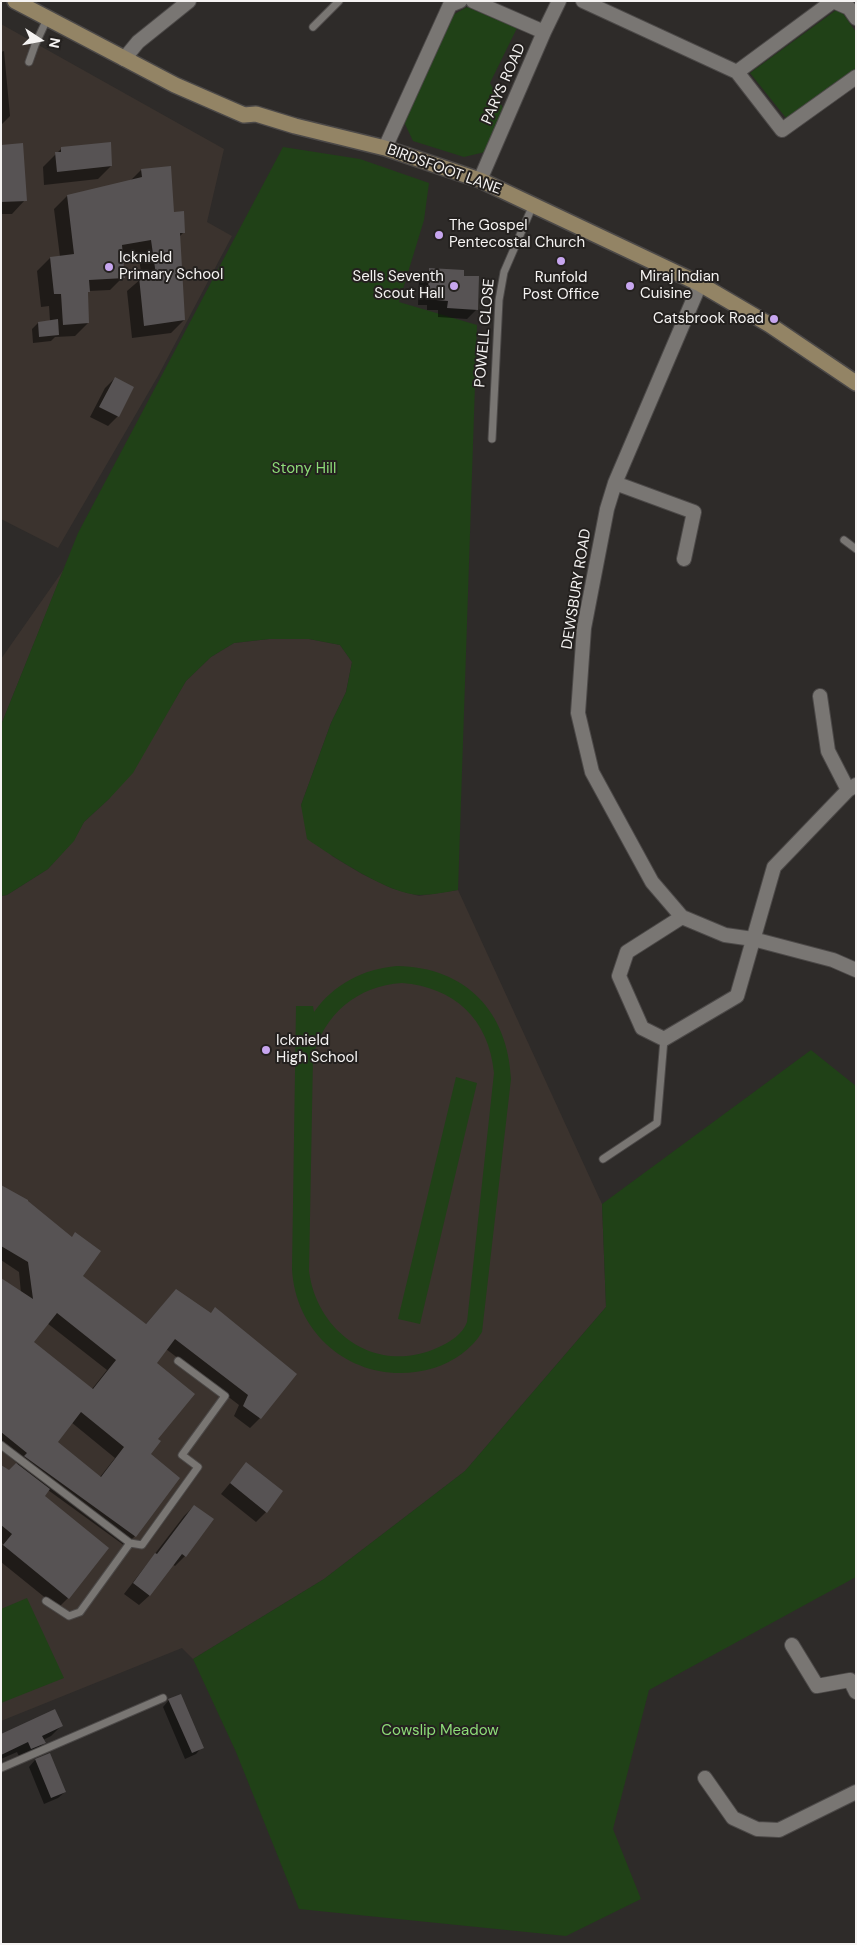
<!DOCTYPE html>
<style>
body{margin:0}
#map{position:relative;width:857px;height:1945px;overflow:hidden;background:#2e2b29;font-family:"DM Sans",sans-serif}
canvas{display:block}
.frame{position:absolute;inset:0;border:2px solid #f5f3f2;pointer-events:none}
.north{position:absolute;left:15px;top:15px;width:50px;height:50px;-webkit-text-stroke:4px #24211f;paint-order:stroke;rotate:101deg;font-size:14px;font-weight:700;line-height:20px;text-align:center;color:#f5f3f2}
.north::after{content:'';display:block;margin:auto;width:18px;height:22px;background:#f5f3f2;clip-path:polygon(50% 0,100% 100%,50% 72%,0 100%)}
</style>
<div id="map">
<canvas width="857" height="1945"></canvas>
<div class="frame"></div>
<div class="north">N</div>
</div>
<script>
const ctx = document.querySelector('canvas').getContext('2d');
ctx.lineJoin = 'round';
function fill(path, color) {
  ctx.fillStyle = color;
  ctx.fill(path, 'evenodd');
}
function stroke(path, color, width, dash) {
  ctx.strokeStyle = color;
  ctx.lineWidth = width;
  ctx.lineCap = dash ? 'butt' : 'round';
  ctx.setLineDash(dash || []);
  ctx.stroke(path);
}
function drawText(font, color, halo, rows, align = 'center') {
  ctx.font = font + ' "DM Sans",sans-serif';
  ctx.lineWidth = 4;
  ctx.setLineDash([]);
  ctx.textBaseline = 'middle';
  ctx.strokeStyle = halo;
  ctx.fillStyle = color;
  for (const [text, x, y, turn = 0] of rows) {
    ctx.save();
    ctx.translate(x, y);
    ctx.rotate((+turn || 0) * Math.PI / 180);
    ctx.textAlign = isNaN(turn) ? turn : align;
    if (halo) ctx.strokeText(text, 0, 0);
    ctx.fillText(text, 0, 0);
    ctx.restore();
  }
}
fill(new Path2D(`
 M 1,24 L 224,149 L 207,222 L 232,236 L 158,376 L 58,548 L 1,519 Z
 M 64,569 L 1,725 L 1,659 Z
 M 269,639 L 309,639 L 340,645 L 352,662 L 346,692 L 331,723 L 301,805 L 332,856 L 362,874 L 391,888 L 419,896 L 458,890 L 602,1204 L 606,1307 L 465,1471 L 324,1579 L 193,1659 L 182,1648 L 1,1721 L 1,896 L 7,895 L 48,869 L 73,841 L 84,822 L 109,799 L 159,726 L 186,681 L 211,657 L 234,643 Z`), '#3b332e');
fill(new Path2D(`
 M 467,7 L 517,28 L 490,83 L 503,108 L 485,152 L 464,157 L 413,141 L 404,122 L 451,16 Z
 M 839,8 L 856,32 L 856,68 L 786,118 L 750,73 Z
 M 283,147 L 360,159 L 429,183 L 424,220 L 399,302 L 477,325 L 458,890 C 446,892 432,895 420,895 C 390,895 332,856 307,839 L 301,805 L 331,723 L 346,692 L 352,662 L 340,645 L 309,639 L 269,639 L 234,643 L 211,657 L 186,681 L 133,773 L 109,799 L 84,822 L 74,841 L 48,869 L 7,895 L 1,896 L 1,725 L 78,533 Z
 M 397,966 C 466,967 508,1012 511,1079 L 482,1332 C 472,1349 453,1362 434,1368 C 364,1389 296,1342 292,1269 L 296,1006 L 313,1006 L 314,1012 C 334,984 363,969 397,966 ZM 402,983 C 454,987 489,1019 494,1073 L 467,1322 C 463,1334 450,1342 439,1347 C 378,1376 317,1334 309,1271 L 313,1057 C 324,1014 357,986 402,983 Z
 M 811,1050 L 856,1086 L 856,1577 L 649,1690 L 613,1829 L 641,1899 L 566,1936 L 299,1909 L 236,1752 L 193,1659 L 324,1579 L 465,1471 L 606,1307 L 602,1204 Z
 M 456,1077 L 477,1083 L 420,1324 L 398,1319 Z
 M 27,1598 L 64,1678 L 1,1703 L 1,1609 Z`), '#204117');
fill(new Path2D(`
 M 4,51 L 10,116 L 1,125 L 1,52 Z
 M 1,146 L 25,200 L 12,214 L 1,214 Z
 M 61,149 L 111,166 L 98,179 L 44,185 L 43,167 Z
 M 141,170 L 173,213 L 184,232 L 179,237 L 184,320 L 171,333 L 132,338 L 127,291 L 142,278 L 138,252 L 121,255 L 123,277 L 110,290 L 89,291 L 86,294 L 88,323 L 75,336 L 55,337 L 51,341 L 33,343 L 32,329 L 38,323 L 50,321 L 49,306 L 41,307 L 37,271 L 50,258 L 60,257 L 54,209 L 67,196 L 130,181 Z
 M 429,270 L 477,309 L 467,319 L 438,317 L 438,310 L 427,310 L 427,305 L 418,305 L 419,280 Z
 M 115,378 L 118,416 L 108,426 L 90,417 L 105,388 Z
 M 1,1186 L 81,1276 L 145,1325 L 176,1290 L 210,1314 L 260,1418 L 250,1428 L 234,1416 L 239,1405 L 166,1349 L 155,1364 L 157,1440 L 150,1454 L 135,1536 L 125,1546 L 48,1490 L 43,1496 L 68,1598 L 58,1608 L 1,1562 L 1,1547 L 3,1544 L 1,1543 L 1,1466 L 9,1472 L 18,1464 L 1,1450 L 1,1280 L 21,1293 L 19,1272 L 1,1260 ZM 47,1323 L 107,1370 L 92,1389 L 32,1342 ZM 71,1422 L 115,1458 L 100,1477 L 56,1442 Z
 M 246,1464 L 266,1512 L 256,1522 L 221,1494 Z
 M 194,1506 L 185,1556 L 175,1566 L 172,1564 L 149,1596 L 139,1605 L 124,1594 L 184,1516 Z
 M 169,1700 L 202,1747 L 196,1754 L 185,1759 L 163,1707 Z
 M 61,1726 L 51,1736 L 43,1740 L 44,1743 L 34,1753 L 20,1759 L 17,1752 L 1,1759 L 1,1736 Z
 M 49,1754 L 65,1792 L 58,1798 L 44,1804 L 29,1767 L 35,1760 Z`), '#0007');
fill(new Path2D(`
 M 111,142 L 112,166 L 57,172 L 55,152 L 61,152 L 61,147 Z
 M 23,143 L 27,201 L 1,202 L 1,145 Z
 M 171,166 L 174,212 L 184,211 L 185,233 L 180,233 L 185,320 L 144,326 L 139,277 L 156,275 L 151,240 L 122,245 L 125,278 L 89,280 L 90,292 L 88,292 L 89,323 L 63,325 L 61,294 L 54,294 L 50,257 L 74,254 L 67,195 L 142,177 L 141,169 Z
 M 429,268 L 464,270 L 464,276 L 479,276 L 478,310 L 447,308 L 448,301 L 436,300 L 436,295 L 428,295 Z
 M 58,319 L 59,335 L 39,337 L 38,322 Z
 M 115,377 L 134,387 L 119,417 L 99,407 Z
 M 1,1185 L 28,1200 L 28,1201 L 72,1237 L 75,1232 L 101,1251 L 83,1276 L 146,1324 L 176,1289 L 211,1313 L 215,1307 L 297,1374 L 261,1419 L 243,1406 L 248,1395 L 175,1339 L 157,1363 L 195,1394 L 158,1439 L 161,1441 L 151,1454 L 180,1478 L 136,1537 L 24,1456 L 27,1453 L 1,1432 L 1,1278 L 33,1299 L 28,1262 L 1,1246 ZM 57,1313 L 116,1360 L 93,1389 L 34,1342 ZM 81,1412 L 124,1447 L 101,1477 L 58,1442 Z
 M 246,1462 L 283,1491 L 267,1513 L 230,1483 Z
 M 16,1463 L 50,1489 L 45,1496 L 109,1548 L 69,1599 L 3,1545 L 12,1534 L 1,1525 L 1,1465 L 9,1470 Z
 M 194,1505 L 214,1519 L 186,1557 L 182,1554 L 150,1596 L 133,1583 L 155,1553 L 157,1554 Z
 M 181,1694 L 204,1748 L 192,1753 L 168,1699 Z
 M 55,1709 L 63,1726 L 42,1736 L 46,1743 L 31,1749 L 28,1742 L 1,1755 L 1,1734 Z
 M 50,1753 L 66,1792 L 51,1798 L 35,1759 Z`), '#575354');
const lane = new Path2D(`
 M 313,27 L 339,1
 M 29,62 L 35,45 L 47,19
 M 492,439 L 499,300 L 504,272 L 533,205
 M 844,540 L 856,549
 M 603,1159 L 657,1123 L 664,1039
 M 1,1445 L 130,1543 L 80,1612 L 69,1616 L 46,1601
 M 130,1543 L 142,1545 L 198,1467 L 182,1455 L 225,1396 L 178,1361
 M 1,1768 L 163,1698`);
const street = new Path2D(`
 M 473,1 L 544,32
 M 583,1 L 737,72 L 782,130 L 856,77
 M 124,59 L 138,42 L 189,1
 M 737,72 L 833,1 L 849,8 L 856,18
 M 385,148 L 450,5 L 460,1
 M 480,180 L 544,32 L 559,1
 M 700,284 L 615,483 L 607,509 L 584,628 L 578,713 L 592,772 L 652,882 L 682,917 L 725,935 L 753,939 L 833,960 L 856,970
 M 615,483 L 694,512 L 684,559
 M 820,696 L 828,751 L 848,790
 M 682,917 L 627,952 L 619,976 L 642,1028 L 664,1039 L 737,996 L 774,867 L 848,790 L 856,785
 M 792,1645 L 817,1686 L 850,1680 L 856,1692
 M 705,1778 L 733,1818 L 757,1829 L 779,1830 L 856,1792`);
const secondary = new Path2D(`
 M 15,1 L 175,85 L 244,115 L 256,114 L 295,126 L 385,148 L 480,180 L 700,284 L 770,325 L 856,383`);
stroke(lane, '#4c4948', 9);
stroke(street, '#4c4948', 16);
stroke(secondary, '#4c4948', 18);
stroke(lane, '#797673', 7);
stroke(street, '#797673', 14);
stroke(secondary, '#938465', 15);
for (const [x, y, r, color] of [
 [439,235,5,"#c7a6ef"],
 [561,261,5,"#c7a6ef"],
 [109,267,5,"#c7a6ef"],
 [454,286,5,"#c7a6ef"],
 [630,286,5,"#c7a6ef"],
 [774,319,5,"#c7a6ef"],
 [266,1050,5,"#c7a6ef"]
]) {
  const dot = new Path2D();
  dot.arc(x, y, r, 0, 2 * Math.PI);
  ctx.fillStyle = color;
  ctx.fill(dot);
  stroke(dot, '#24211f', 2);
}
drawText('15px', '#f5f3f2', '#24211f', [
 ["PARYS ROAD",504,84,-66],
 ["BIRDSFOOT LANE",444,170,20],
 ["POWELL CLOSE",485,333,-85],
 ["DEWSBURY ROAD",577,589,-81]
]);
drawText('15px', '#f5f3f2', '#24211f', [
 ["The Gospel",449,226],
 ["Pentecostal Church",449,243],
 ["Icknield",119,258],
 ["Primary School",119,275],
 ["Sells Seventh",444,277,"right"],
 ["Scout Hall",444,294,"right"],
 ["Miraj Indian",640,277],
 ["Cuisine",640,294],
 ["Runfold",561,278,"center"],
 ["Post Office",561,295,"center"],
 ["Catsbrook Road",764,319,"right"],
 ["Icknield",276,1041],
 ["High School",276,1058]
], 'left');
drawText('15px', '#8ddc78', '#24211f', [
 ["Stony Hill",304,469],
 ["Cowslip Meadow",440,1731]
]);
</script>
